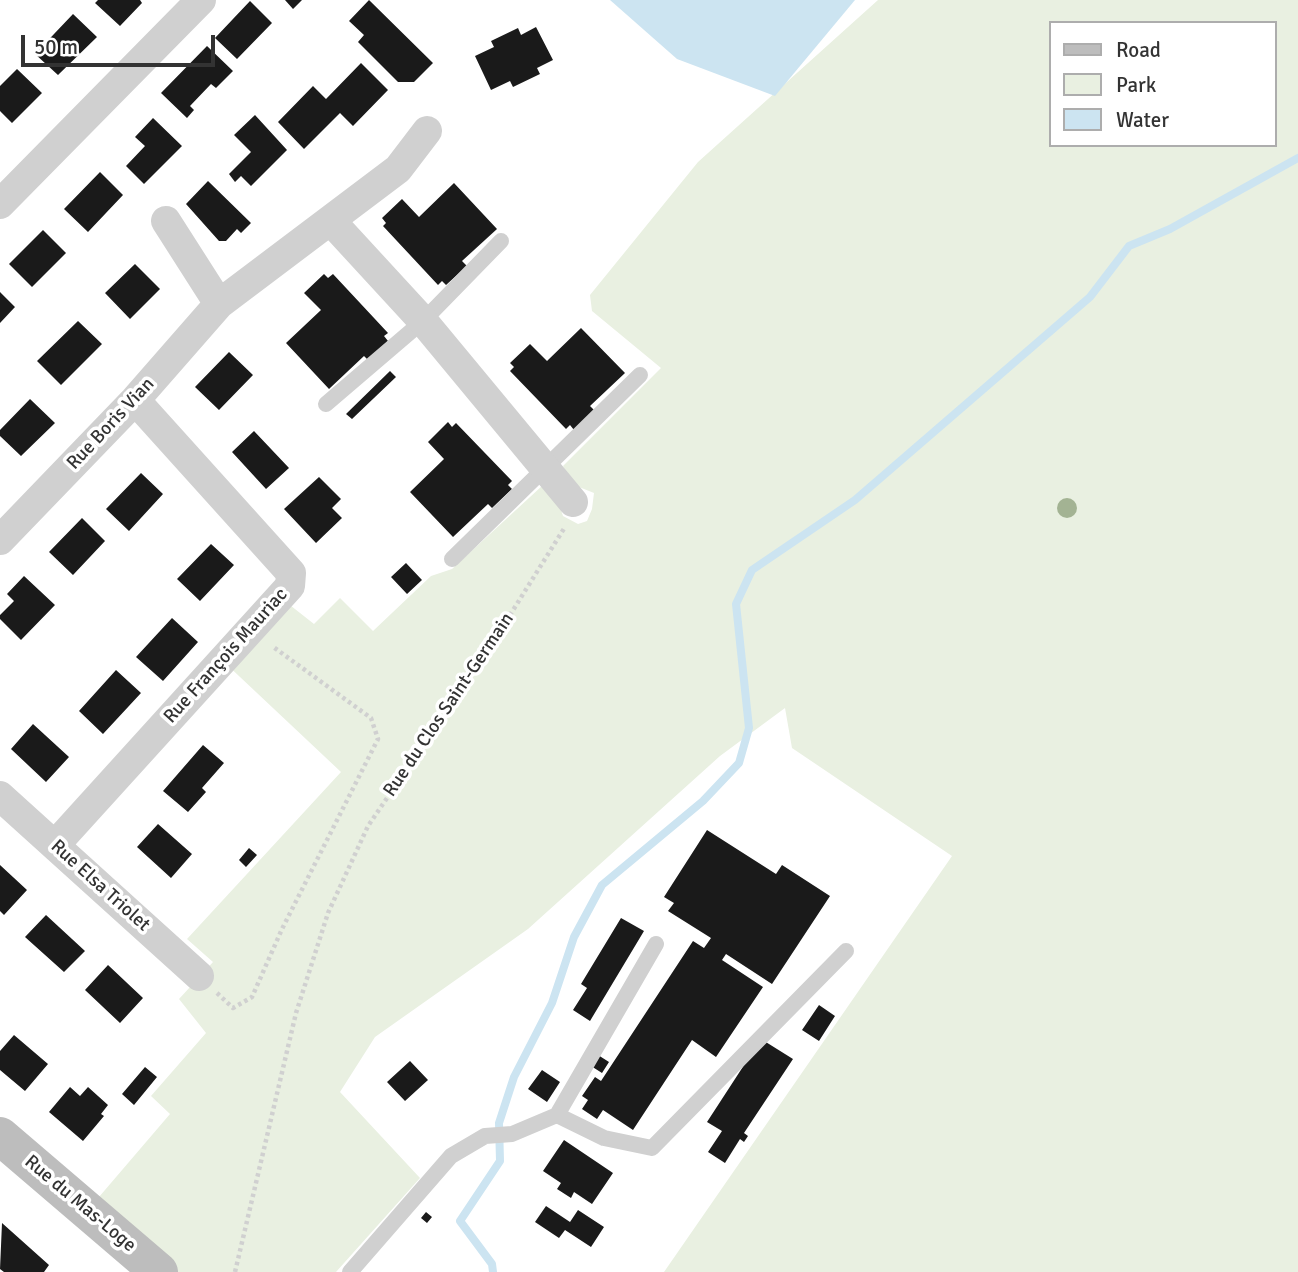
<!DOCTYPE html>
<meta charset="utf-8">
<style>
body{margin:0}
#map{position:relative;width:1298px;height:1272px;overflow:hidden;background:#fff;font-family:Signika,sans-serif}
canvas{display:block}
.legend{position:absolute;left:1049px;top:21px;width:228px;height:126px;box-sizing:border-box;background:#fff;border:2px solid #adadad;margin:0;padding:9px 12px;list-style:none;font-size:21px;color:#333}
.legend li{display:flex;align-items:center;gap:14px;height:35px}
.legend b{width:35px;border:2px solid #adadad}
.scale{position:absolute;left:21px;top:35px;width:194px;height:32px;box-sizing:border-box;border:4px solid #333;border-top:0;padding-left:9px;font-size:21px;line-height:24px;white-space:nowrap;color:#333;-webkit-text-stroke:5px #fff;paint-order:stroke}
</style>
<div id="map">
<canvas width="1298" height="1272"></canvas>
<ul class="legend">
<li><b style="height:9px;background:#bdbdbd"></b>Road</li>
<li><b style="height:19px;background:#e9f0e1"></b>Park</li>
<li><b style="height:19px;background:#cce4f1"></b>Water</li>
</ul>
<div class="scale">50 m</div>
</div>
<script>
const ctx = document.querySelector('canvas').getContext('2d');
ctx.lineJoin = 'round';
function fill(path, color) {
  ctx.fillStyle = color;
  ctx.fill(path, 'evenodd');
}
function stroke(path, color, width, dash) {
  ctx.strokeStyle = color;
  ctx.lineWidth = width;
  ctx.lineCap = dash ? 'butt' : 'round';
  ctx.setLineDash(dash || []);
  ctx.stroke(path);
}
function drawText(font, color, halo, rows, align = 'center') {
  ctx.font = font + ' Signika,sans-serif';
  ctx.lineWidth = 7;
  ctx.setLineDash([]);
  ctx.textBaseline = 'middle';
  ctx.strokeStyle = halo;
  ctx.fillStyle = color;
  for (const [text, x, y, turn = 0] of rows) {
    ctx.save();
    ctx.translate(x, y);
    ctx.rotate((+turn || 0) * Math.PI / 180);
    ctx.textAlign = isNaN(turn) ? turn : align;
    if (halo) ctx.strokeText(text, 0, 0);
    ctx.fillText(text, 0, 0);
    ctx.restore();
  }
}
fill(new Path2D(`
 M 878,0 L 1298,0 L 1298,1272 L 664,1272 L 952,856 L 792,748 L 785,708 L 720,756 L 528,929 L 375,1037 L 340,1092 L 420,1178 L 336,1272 L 159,1272 L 87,1211 L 170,1114 L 151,1096 L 206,1033 L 179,999 L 213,962 L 187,939 L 341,772 L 223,661 L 281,598 L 314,624 L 340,598 L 373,631 L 431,576 L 452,569 L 543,485 L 557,498 L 563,516 L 578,524 L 587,521 L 592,509 L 594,493 L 574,485 L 563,466 L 661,368 L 592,311 L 590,295 L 698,162 ZM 1051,23 L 1275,23 L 1275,145 L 1051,145 Z`), '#e9f0e1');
fill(new Path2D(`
 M 610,0 L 855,0 L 775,96 L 677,59 Z`), '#cce4f1');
stroke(new Path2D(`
 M 493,1272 L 492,1264 L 460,1221 L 500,1161 L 499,1123 L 514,1077 L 552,1003 L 574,937 L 602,885 L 703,801 L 739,763 L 749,728 L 736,604 L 752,570 L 855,500 L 1090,297 L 1129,246 L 1170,229 L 1298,158`), '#cce4f1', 8);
fill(new Path2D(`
 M 98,0 L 140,0 L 142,3 L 120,26 L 95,3 Z
 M 285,0 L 302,0 L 293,9 Z
 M 369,0 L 433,63 L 414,82 L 398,82 L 358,42 L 364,35 L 349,21 Z
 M 250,1 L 272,23 L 237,59 L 215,38 Z
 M 73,14 L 97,37 L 58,75 L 35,54 Z
 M 536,27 L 553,60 L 537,68 L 540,74 L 513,87 L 510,81 L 491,90 L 475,56 L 494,47 L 491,41 L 518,28 L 521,35 Z
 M 207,46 L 233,71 L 216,88 L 211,84 L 190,106 L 194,110 L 187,118 L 161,93 Z
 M 361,63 L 388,90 L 353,126 L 340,113 L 304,149 L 278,122 L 313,86 L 326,99 Z
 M 17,69 L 42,93 L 12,123 L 0,111 L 0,86 Z
 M 255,115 L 287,150 L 251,186 L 241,176 L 235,182 L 229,174 L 251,152 L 234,135 Z
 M 153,118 L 182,146 L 144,184 L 126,166 L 145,146 L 135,137 Z
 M 100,172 L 123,195 L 88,232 L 64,209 Z
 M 208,181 L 251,223 L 241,233 L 237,229 L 226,241 L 219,241 L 186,204 Z
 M 454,183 L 497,229 L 462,261 L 467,266 L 446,285 L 442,281 L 438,285 L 383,226 L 386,223 L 382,218 L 402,199 L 419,217 Z
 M 43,230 L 66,253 L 32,287 L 9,264 Z
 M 135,264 L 160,289 L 130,319 L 105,293 Z
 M 324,274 L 328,278 L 333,274 L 388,333 L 384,336 L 388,341 L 368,360 L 364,356 L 329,389 L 286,343 L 321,310 L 304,293 Z
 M 0,292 L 15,307 L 0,323 Z
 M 78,321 L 102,344 L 61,385 L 37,361 Z
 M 581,328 L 625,373 L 590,406 L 594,410 L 574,430 L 570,425 L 566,429 L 510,371 L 514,367 L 510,363 L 530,344 L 547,361 Z
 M 229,352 L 253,375 L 219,410 L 195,387 Z
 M 390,371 L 396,377 L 352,419 L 346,414 Z
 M 30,399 L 55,423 L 21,456 L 0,436 L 0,430 Z
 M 448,422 L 452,427 L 456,423 L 512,481 L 508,485 L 512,489 L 492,508 L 488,504 L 453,537 L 410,492 L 444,459 L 428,442 Z
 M 254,431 L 289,468 L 266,489 L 232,452 Z
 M 141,473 L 163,494 L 129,531 L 106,509 Z
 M 319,477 L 341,499 L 332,508 L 342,518 L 316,543 L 284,509 Z
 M 82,518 L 105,541 L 73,575 L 49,552 Z
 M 211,544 L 234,565 L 200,601 L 177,579 Z
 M 406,563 L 422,580 L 407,594 L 391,577 Z
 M 24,576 L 55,605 L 21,640 L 0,619 L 0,615 L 14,601 L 7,594 Z
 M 172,618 L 198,642 L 163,681 L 136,657 Z
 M 116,670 L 141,693 L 103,734 L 79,711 Z
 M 33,724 L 69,757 L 46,782 L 11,749 Z
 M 203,745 L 224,763 L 202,788 L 206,792 L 188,812 L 163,791 Z
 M 158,824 L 192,854 L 171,878 L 137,847 Z
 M 707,830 L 776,874 L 782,865 L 830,896 L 772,984 L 726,954 L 722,960 L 763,987 L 716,1057 L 692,1040 L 633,1130 L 603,1110 L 597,1119 L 582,1109 L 588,1100 L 582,1096 L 595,1077 L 601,1081 L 693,941 L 704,948 L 711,938 L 668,911 L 674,903 L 664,897 Z
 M 249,848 L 257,855 L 246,867 L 239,860 Z
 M 0,865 L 27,890 L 4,915 L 0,911 Z
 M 46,915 L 85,951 L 64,972 L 25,937 Z
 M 621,918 L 644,931 L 590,1021 L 573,1010 L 587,988 L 581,984 Z
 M 108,965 L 143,998 L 120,1023 L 85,990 Z
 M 819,1005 L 835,1016 L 819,1041 L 802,1030 Z
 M 14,1035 L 48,1064 L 25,1091 L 0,1070 L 0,1051 Z
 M 761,1039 L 793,1059 L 744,1133 L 748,1136 L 744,1142 L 740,1139 L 725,1163 L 708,1152 L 722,1131 L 707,1122 Z
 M 598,1055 L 609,1062 L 602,1073 L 591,1066 Z
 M 410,1061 L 428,1080 L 405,1101 L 387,1082 Z
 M 145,1067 L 157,1077 L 134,1105 L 122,1094 Z
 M 542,1070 L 560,1082 L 547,1102 L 528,1089 Z
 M 70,1087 L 80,1096 L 88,1087 L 108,1105 L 101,1114 L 104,1116 L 83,1141 L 49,1112 Z
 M 564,1140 L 613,1173 L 592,1204 L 574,1192 L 571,1198 L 557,1189 L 561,1183 L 543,1171 Z
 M 546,1206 L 570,1222 L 578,1210 L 604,1227 L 591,1247 L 565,1230 L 559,1238 L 535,1222 Z
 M 426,1212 L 432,1217 L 427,1223 L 421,1218 Z
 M 2,1223 L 49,1265 L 44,1272 L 4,1272 L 0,1269 Z`), '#1a1a1a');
stroke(new Path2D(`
 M 217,993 L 233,1008 L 252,997 L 282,929 L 378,739 L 371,718 L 272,646
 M 235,1272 L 296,1013 L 328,913 L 368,826 L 495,639 L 565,527`), '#d0d0d0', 4.5, [3.5, 3.5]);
stroke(new Path2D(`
 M 326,404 L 423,321 L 501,241
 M 452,559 L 640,375
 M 557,1115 L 656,944
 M 350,1272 L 451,1156 L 485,1136 L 512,1134 L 557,1115 L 604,1138 L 652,1148 L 846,951`), '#d0d0d0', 16);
stroke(new Path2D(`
 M 0,204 L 201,0
 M 331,221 L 423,321 L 573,502
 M 219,304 L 398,169 L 427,131
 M 0,540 L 135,400 L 219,304 L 166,221
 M 0,796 L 199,976
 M 55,845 L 290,586 L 291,573 L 135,400`), '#d0d0d0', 30);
stroke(new Path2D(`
 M 0,1136 L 159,1272`), '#bdbdbd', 38);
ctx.fillStyle = '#a3b393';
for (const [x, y] of [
 [1067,508]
]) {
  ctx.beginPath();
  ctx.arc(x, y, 10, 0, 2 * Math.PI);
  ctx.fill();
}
drawText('19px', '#333', '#fff', [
 ["Rue Boris Vian",111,424,-47],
 ["Rue François Mauriac",226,656,-48],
 ["Rue du Clos Saint-Germain",449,705,-56],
 ["Rue Elsa Triolet",100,886,42],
 ["Rue du Mas-Loge",80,1204,40]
]);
</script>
